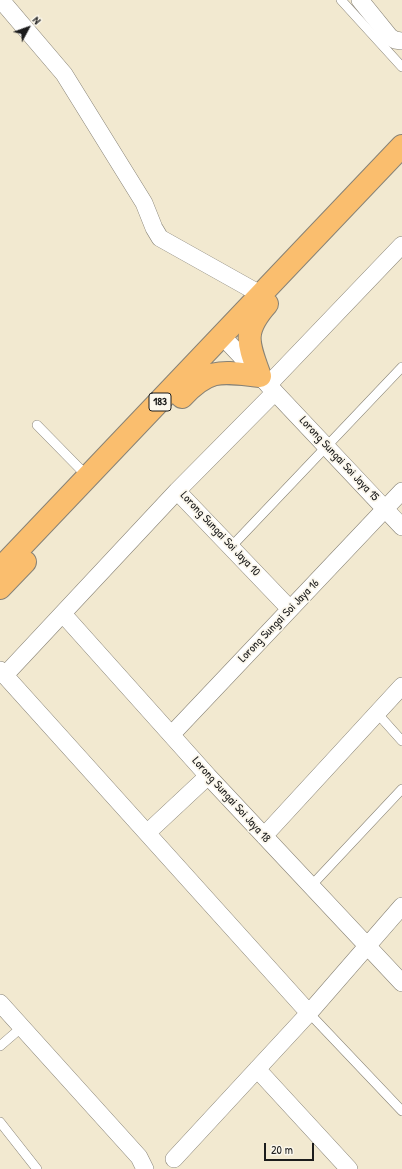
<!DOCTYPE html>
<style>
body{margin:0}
#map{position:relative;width:402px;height:1169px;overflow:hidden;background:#f2e9d0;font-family:"Patrick Hand",sans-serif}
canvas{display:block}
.north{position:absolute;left:8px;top:8px;width:40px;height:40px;-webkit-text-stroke:3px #fbf7ec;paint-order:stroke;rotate:49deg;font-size:11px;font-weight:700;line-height:16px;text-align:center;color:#1c1c1c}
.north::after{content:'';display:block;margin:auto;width:14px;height:18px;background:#1c1c1c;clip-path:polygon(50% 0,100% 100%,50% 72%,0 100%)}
.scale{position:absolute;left:264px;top:1143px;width:50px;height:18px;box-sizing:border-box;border:2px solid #1c1c1c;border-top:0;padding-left:5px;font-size:12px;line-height:14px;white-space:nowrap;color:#1c1c1c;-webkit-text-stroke:3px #fbf7ec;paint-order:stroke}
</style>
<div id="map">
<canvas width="402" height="1169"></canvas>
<div class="north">N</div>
<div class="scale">20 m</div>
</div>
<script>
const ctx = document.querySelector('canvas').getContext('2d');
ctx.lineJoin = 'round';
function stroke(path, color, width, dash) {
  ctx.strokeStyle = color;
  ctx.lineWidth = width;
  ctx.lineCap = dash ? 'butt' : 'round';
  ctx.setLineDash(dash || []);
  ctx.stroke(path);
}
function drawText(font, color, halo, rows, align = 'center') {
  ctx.font = font + ' "Patrick Hand",sans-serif';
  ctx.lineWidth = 3.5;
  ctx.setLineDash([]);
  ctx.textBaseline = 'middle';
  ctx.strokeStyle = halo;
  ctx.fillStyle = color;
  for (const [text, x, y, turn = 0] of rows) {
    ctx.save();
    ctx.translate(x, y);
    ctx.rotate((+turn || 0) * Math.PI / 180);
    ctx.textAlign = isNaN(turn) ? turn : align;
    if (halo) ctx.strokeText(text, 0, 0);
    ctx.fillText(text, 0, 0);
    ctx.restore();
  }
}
const service = new Path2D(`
 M 341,0 L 402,67
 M 37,425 L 88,477
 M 231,547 L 402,367
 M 377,713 L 402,741
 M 311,886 L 402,789
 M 309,1013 L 402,1111
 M 0,1046 L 22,1027
 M 0,1122 L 37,1169`);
const minor = new Path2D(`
 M 1,0 L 64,74 L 144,203 L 154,228 L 160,238 L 260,294
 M 360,0 L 390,37 L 395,40 L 402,41
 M 223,337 L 402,527
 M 268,385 L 402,245
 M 275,392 L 177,491 L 290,609
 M 63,614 L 208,776 L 402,983
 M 0,670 L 309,1013
 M 5,675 L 177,491
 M 172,734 L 402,491
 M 147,833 L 208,776
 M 264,836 L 402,686
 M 0,1003 L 139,1157 L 145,1169
 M 257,1069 L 349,1169
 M 174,1159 L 309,1013 L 402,906`);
const trunk = new Path2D(`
 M 182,397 C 210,367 222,372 260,376 C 248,343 242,332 267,304
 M 0,569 L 402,146
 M 0,588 L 25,562`);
stroke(service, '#878276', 10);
stroke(minor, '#878276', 18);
stroke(trunk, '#878276', 24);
stroke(service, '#fff', 9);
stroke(minor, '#fff', 17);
stroke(trunk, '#fabe6e', 22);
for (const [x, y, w] of [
 [160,402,22]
]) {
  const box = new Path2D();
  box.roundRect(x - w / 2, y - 9, w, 18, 3);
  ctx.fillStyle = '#fbf7ec';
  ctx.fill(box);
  stroke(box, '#1c1c1c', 1);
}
drawText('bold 11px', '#1c1c1c', null, [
 ["183",160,402]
]);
drawText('12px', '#1c1c1c', '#fbf7ec', [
 ["Lorong Sungai Soi Jaya 15",339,459,47],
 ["Lorong Sungai Soi Jaya 10",220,534,47],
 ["Lorong Sungai Soi Jaya 16",279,621,-46],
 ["Lorong Sungai Soi Jaya 18",231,800,48]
]);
</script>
